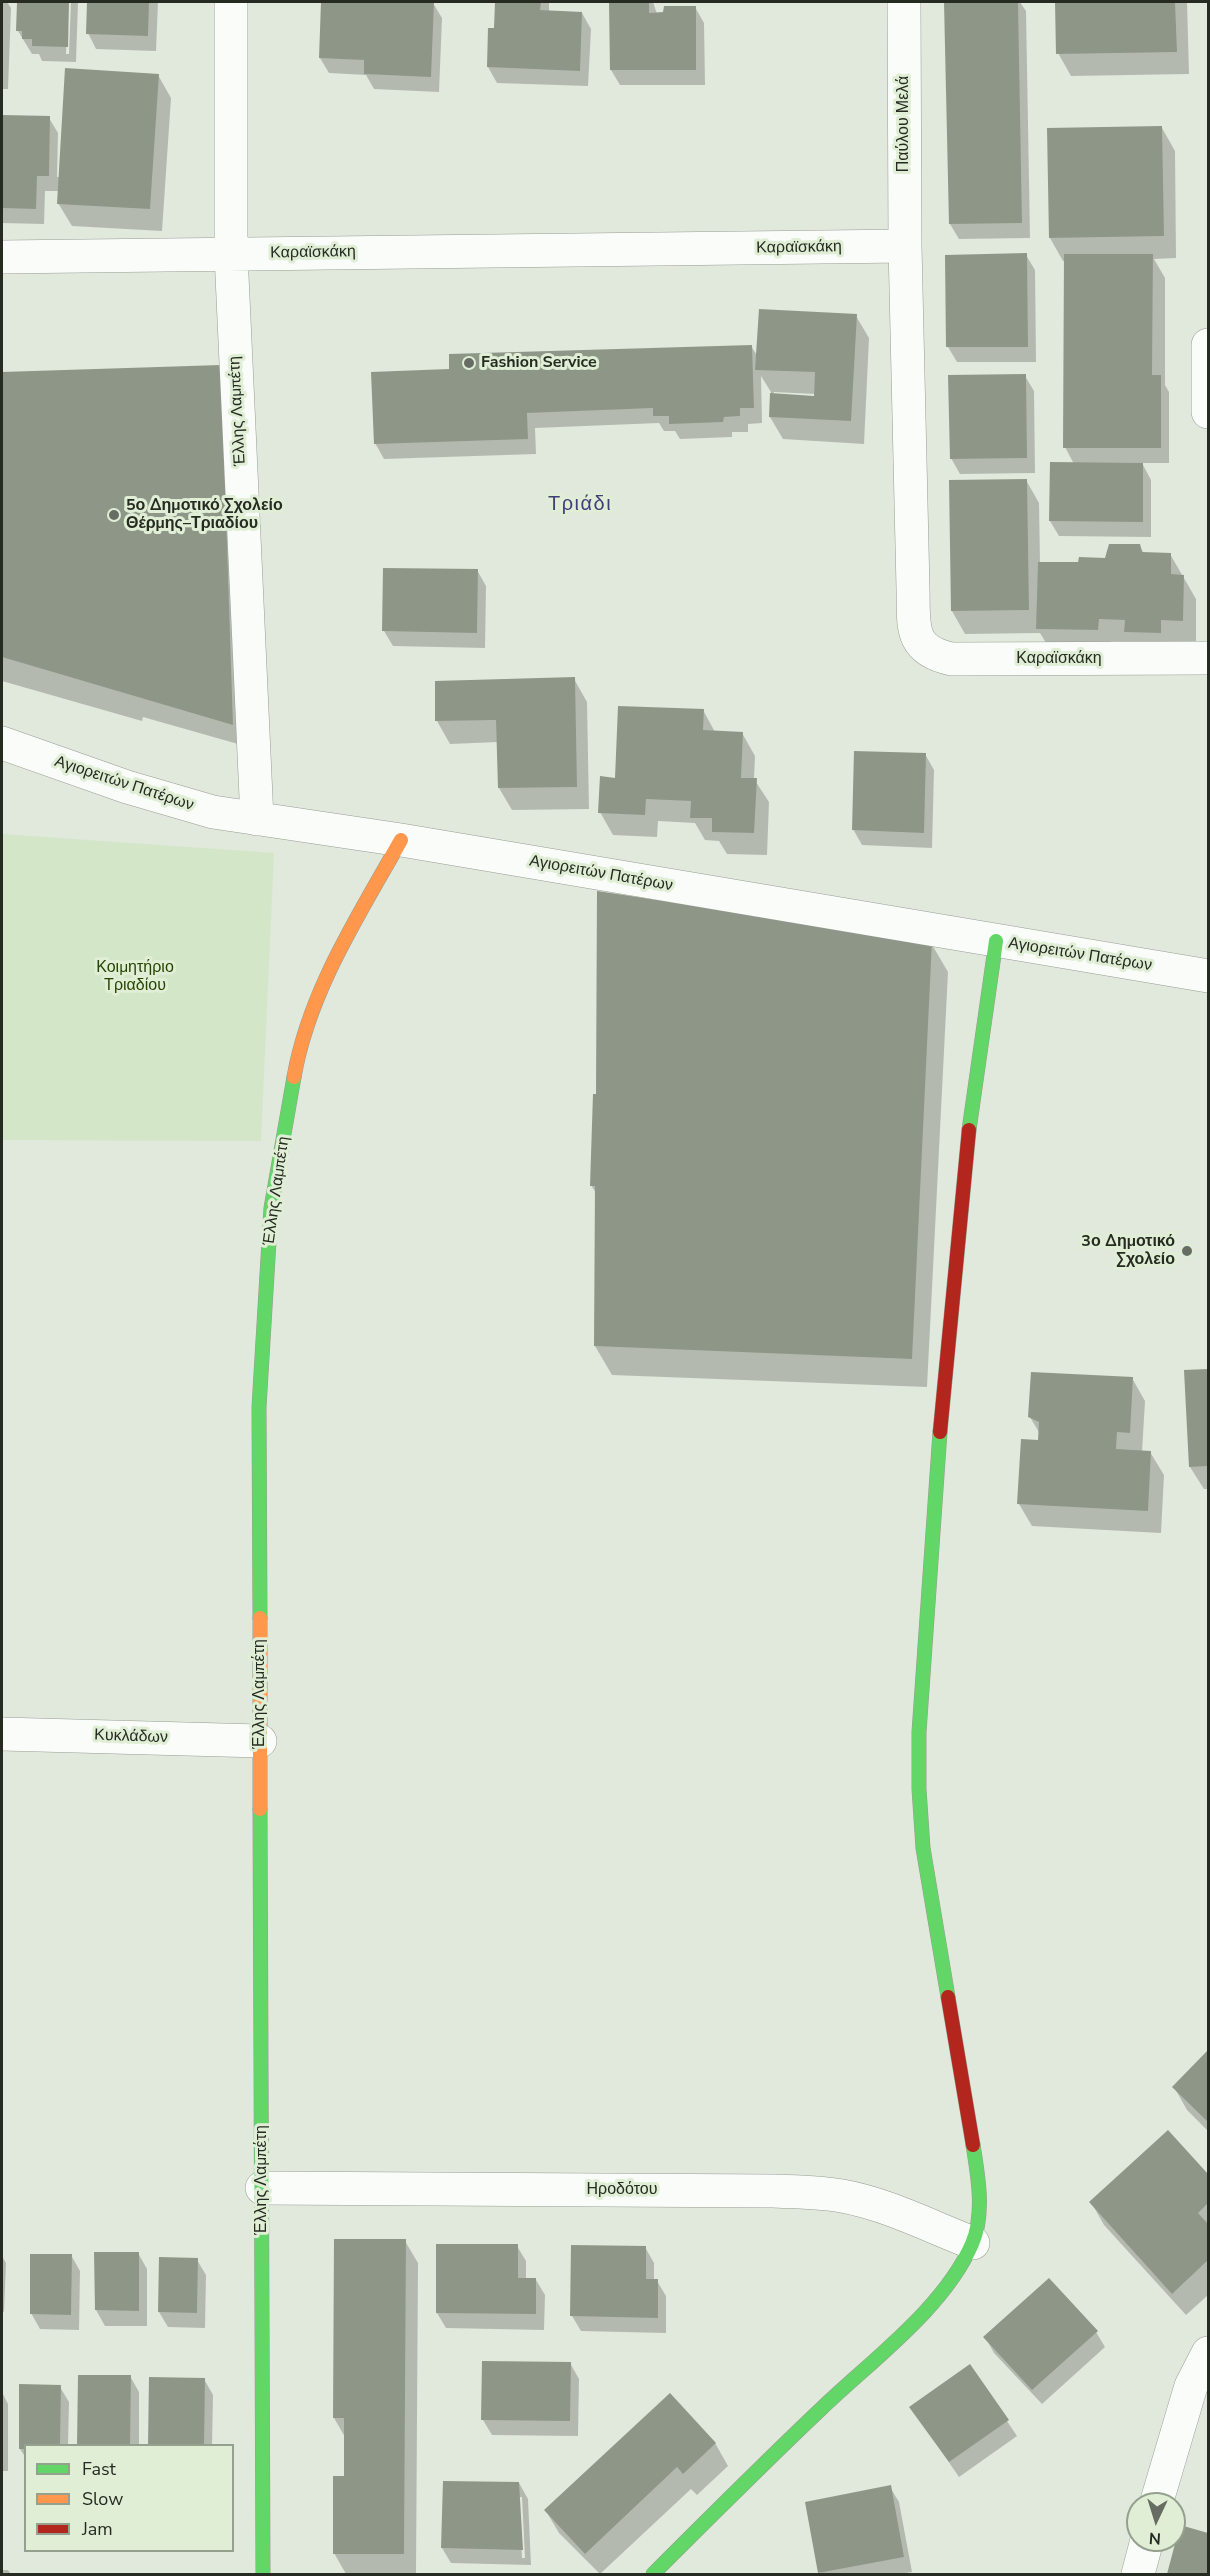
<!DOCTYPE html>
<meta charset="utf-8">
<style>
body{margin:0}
#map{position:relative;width:1210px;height:2576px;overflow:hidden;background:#e1e8dc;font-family:"Nunito Sans",sans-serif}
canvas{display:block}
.frame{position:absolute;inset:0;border:3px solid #262b22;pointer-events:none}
.legend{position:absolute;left:24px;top:2444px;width:210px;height:108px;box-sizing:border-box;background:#e0eed6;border:2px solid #96a08e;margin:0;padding:8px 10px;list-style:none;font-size:18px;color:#262b22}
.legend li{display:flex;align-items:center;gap:12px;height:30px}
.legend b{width:30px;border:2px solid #96a08e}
.north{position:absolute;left:1126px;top:2492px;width:60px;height:60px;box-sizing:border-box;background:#e0eed6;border:2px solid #96a08e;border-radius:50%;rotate:184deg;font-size:16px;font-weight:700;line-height:24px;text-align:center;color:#262b22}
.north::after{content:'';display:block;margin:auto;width:21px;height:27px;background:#676d63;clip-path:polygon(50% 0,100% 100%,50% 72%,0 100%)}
</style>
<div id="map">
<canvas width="1210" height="2576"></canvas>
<div class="frame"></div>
<ul class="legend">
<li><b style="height:8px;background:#63d668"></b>Fast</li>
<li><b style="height:8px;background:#ff974d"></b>Slow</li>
<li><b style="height:8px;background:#b3261e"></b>Jam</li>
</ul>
<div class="north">N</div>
</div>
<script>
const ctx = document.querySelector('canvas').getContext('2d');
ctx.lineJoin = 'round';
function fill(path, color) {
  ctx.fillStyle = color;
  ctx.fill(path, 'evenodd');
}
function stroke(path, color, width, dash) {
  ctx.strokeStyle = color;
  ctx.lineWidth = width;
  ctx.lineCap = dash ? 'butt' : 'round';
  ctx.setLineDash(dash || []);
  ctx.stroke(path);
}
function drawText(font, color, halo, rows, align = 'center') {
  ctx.font = font + ' "Nunito Sans",sans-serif';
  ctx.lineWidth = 6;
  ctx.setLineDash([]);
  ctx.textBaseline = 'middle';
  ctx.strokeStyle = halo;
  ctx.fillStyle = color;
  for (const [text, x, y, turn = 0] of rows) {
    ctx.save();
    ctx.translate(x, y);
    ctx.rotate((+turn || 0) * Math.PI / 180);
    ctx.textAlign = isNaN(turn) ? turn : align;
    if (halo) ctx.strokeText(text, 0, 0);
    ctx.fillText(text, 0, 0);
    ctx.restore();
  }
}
fill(new Path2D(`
 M 2,834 L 274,853 L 261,1141 L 2,1140 Z`), '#d4e6c8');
fill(new Path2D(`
 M 2,2 L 7,2 L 11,8 L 8,89 L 2,89 Z
 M 19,2 L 68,2 L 66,54 L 69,54 L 71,2 L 78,2 L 76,62 L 42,61 L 39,54 L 32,54 L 18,31 Z
 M 89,2 L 158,2 L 156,51 L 96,49 L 88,33 Z
 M 323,2 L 433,3 L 442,18 L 439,92 L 374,89 L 366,75 L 329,73 L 320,58 Z
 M 496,2 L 549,2 L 549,12 L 582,13 L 591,29 L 588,86 L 497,83 L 488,67 L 490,29 L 495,30 Z
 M 611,2 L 653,2 L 657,14 L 695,7 L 704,23 L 705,85 L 620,85 L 611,70 Z
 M 946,2 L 1020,2 L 1026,11 L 1030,238 L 959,239 L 950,224 Z
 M 1057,2 L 1187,2 L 1189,74 L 1071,76 L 1058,53 Z
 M 158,75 L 171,98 L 162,231 L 72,226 L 58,203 L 59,191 L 45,191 L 44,224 L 2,223 L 2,117 L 49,118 L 58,133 L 57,177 L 60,177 Z
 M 1162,128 L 1175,151 L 1176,258 L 1154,259 L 1165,278 L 1165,385 L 1169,392 L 1169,463 L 1142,463 L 1151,480 L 1151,537 L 1059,536 L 1050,521 L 1074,464 L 1065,447 L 1066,261 L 1063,261 L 1050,238 Z
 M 1026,255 L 1035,270 L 1036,362 L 957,362 L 948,347 Z
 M 856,316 L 869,338 L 864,444 L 783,439 L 770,417 L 771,392 L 761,376 L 762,423 L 748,424 L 748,432 L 732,432 L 732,437 L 680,439 L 675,431 L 664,431 L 659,423 L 535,428 L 536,454 L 384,459 L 375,443 L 451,371 L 751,346 L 758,357 ZM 774,392 L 815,394 L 815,398 L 773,395 Z
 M 220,366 L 245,746 L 143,717 L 142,721 L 2,681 L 2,374 Z
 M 1025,376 L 1034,391 L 1035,473 L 960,474 L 951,458 Z
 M 1026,480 L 1039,503 L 1040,563 L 1080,564 L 1106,559 L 1140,546 L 1144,554 L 1170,554 L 1196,599 L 1196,643 L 1111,641 L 1111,653 L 1051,651 L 1040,633 L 965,634 L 952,611 Z
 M 477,570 L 486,586 L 485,648 L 393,646 L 384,631 Z
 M 574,679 L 587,702 L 589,809 L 512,810 L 499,788 L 498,742 L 450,744 L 437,721 L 436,682 Z
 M 703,710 L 715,732 L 742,733 L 755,756 L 754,779 L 769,802 L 767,855 L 727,854 L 719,841 L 705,840 L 695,823 L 658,821 L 657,837 L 613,835 L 600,812 L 616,779 Z
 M 925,754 L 934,770 L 932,848 L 862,845 L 853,829 Z
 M 931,943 L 948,972 L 927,1387 L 612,1375 L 595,1346 L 597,1195 L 591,1185 Z
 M 1208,1370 L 1208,1489 L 1204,1489 L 1190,1467 L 1185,1372 Z
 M 1132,1378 L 1145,1401 L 1142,1452 L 1150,1452 L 1164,1475 L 1161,1533 L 1032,1526 L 1019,1504 L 1039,1441 L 1040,1434 L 1030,1417 Z
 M 1208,2052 L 1208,2131 L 1187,2110 L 1174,2087 Z
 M 1167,2132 L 1208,2177 L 1208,2295 L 1186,2315 L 1104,2225 L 1091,2202 Z
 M 405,2241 L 418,2263 L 416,2574 L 346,2574 L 334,2553 L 345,2478 L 345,2437 L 334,2418 Z
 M 517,2246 L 526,2261 L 526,2279 L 536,2280 L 545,2295 L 544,2330 L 446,2328 L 437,2313 Z
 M 645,2247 L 654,2263 L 654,2281 L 657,2281 L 666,2296 L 666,2333 L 581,2331 L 572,2316 Z
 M 138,2253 L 147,2269 L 147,2326 L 105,2326 L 96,2310 Z
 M 71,2255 L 80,2271 L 79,2330 L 40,2329 L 31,2313 Z
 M 2,2256 L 6,2263 L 4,2312 L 2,2311 Z
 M 197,2260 L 206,2275 L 205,2328 L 168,2327 L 159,2312 Z
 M 1096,2332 L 1105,2347 L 1042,2404 L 994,2353 L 985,2337 Z
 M 570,2363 L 579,2379 L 578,2436 L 492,2435 L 483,2420 Z
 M 970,2366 L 1017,2436 L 959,2477 L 911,2407 Z
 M 130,2376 L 139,2392 L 139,2446 L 78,2446 Z
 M 204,2379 L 213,2395 L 212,2446 L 150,2446 Z
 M 60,2387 L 69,2402 L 68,2446 L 26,2446 L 26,2458 L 20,2449 Z
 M 2,2392 L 8,2404 L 8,2471 L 2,2471 Z
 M 715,2443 L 728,2466 L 697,2495 L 691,2489 L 600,2574 L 559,2533 L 546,2511 Z
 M 519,2483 L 528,2499 L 531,2565 L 451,2563 L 442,2548 ZM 519,2497 L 522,2497 L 525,2558 L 522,2558 Z
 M 890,2487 L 899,2502 L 912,2572 L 900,2574 L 821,2574 L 807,2503 Z
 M 1181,2527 L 1208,2534 L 1208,2574 L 1169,2574 Z
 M 2,2570 L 8,2570 L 11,2574 L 2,2574 Z`), '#0003');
fill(new Path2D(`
 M 17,2 L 69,2 L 68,47 L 32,46 L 32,39 L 22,39 L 22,31 L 16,31 Z
 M 87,2 L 149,2 L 148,36 L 86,34 Z
 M 321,2 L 434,2 L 431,77 L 364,74 L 364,60 L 319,58 Z
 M 495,2 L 541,2 L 540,10 L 582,12 L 580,71 L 487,67 L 488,28 L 494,28 Z
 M 609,2 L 649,2 L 649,13 L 663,12 L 664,6 L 696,6 L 696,70 L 610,70 Z
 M 944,2 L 1018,2 L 1022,223 L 949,224 Z
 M 1055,2 L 1175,2 L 1177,52 L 1056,54 Z
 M 65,68 L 159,74 L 150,209 L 57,204 Z
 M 2,115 L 50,116 L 49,176 L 37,176 L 36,209 L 2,208 Z
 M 1162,126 L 1164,236 L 1049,238 L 1047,128 Z
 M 1027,253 L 1028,347 L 946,347 L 945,255 Z
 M 1064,254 L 1153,254 L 1152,375 L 1161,375 L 1161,448 L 1063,448 Z
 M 759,309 L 857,314 L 851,421 L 769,417 L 770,393 L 814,396 L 815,372 L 755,370 Z
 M 752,345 L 754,408 L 740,408 L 740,416 L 724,417 L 723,422 L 669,424 L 669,416 L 653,416 L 653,408 L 527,413 L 528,439 L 374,444 L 371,372 L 449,369 L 449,354 Z
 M 221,365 L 233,725 L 2,657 L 2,372 Z
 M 1026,374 L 1027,458 L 950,459 L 948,375 Z
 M 1050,462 L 1143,463 L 1143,522 L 1049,521 Z
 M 1027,479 L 1029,610 L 951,611 L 949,480 Z
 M 1109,544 L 1140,544 L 1142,552 L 1171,553 L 1171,574 L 1184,575 L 1183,621 L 1161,620 L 1161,633 L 1124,632 L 1125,620 L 1099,619 L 1098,630 L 1036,629 L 1038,562 L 1078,562 L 1079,557 L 1105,558 Z
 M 383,568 L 478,569 L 477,633 L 382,631 Z
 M 575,677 L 577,787 L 498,788 L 496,720 L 435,721 L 435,681 Z
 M 618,706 L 704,709 L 703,730 L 743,732 L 741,778 L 757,778 L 754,833 L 712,832 L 712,818 L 690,818 L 691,801 L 646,799 L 645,815 L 598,813 L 600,776 L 615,778 Z
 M 854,751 L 926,753 L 924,833 L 852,830 Z
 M 597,891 L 932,941 L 912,1359 L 594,1346 L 595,1186 L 590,1186 L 593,1094 L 596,1094 Z
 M 1208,1369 L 1208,1466 L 1189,1467 L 1184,1370 Z
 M 1031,1372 L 1133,1377 L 1130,1433 L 1117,1432 L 1116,1449 L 1151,1451 L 1148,1511 L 1017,1504 L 1021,1439 L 1038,1440 L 1039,1422 L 1028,1417 Z
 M 1208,2050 L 1208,2122 L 1172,2087 Z
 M 1168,2130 L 1208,2174 L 1208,2203 L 1198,2213 L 1208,2224 L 1208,2260 L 1172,2294 L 1089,2202 Z
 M 334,2239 L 406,2239 L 404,2554 L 333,2554 L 333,2476 L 344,2476 L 344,2418 L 333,2418 Z
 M 436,2244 L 518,2244 L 518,2278 L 536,2278 L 536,2314 L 436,2313 Z
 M 571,2245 L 646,2246 L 646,2279 L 658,2279 L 658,2318 L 570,2316 Z
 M 94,2252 L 139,2252 L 139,2311 L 95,2310 Z
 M 30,2254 L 72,2254 L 71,2315 L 30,2314 Z
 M 159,2257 L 198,2258 L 197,2313 L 158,2312 Z
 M 1049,2278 L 1098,2331 L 1032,2390 L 983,2337 Z
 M 482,2361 L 571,2362 L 570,2421 L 481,2420 Z
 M 970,2364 L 1009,2420 L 949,2462 L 909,2407 Z
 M 78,2375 L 131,2375 L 130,2446 L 77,2446 Z
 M 149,2377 L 205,2378 L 204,2446 L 148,2446 Z
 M 19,2384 L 61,2385 L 60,2446 L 26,2446 L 26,2449 L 19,2449 Z
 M 670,2393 L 716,2443 L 683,2474 L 677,2467 L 585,2554 L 544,2510 Z
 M 443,2481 L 519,2482 L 523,2550 L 441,2548 Z
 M 891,2485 L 904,2557 L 818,2573 L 805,2502 Z
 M 1180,2525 L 1208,2533 L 1208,2574 L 1167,2574 Z`), '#8e9787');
const street = new Path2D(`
 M 231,2 L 231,254 L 257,819
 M 904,2 L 905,246 L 913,588 C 914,625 908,650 952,659 L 1208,658
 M 2,257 L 905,246
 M 1208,345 L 1208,412
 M 2,743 L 127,787 L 213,812 L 401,840 L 1208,976
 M 2,1734 L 260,1741
 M 262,2188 L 773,2191 C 796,2192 820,2192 842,2196 C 887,2204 931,2227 973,2243
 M 1156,2504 L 1191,2386 L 1208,2353
 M 1138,2574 L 1147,2540`);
const fast = new Path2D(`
 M 969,1130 L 996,941
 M 940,1432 L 919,1732 L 919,1789 L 923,1848 L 948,1997
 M 260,1618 L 259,1407 L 271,1208 L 294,1077
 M 260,1809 L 263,2574
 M 653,2574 C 709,2518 765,2462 822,2408 C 872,2360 944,2308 972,2244 C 985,2214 978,2176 973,2145`);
const slow = new Path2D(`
 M 294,1077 C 309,991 359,915 401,840
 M 260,1618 L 260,1809`);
const jam = new Path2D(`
 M 940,1432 L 969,1130
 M 948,1997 L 973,2145`);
stroke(street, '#979d93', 34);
stroke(fast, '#979d93', 15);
stroke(slow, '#979d93', 15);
stroke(jam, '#979d93', 15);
stroke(street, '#fafcfa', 33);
stroke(fast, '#63d668', 14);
stroke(slow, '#ff974d', 14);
stroke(jam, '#b3261e', 14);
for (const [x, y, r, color] of [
 [469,363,6,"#676d63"],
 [114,515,6,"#676d63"],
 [1187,1251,6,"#676d63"]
]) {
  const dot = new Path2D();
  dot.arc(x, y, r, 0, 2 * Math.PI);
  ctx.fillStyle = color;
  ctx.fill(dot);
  stroke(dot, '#e0eed6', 2);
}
drawText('16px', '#262b22', '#e0eed6', [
 ["Παύλου Μελά",904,124,-90],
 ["Καραϊσκάκη",799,248,-1],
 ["Καραϊσκάκη",313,253,-1],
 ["Έλλης Λαμπέτη",238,411,-93],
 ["Καραϊσκάκη",1059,659],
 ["Αγιορειτών Πατέρων",124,784,18],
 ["Αγιορειτών Πατέρων",601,874,10],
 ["Αγιορειτών Πατέρων",1080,955,9],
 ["Έλλης Λαμπέτη",277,1191,-82],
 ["Έλλης Λαμπέτη",260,1694,-90],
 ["Κυκλάδων",131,1737,2],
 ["Έλλης Λαμπέτη",262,2180,-90],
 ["Ηροδότου",622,2190]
]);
drawText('bold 16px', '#262b22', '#e0eed6', [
 ["Fashion Service",481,363],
 ["5ο Δημοτικό Σχολείο",126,506],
 ["Θέρμης–Τριαδίου",126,524],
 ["3ο Δημοτικό",1175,1242,"right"],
 ["Σχολείο",1175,1260,"right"]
], 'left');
drawText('16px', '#274501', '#e0eed6', [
 ["Κοιμητήριο",135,968],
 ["Τριαδίου",135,986]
]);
ctx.letterSpacing = '1.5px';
drawText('20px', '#403e7b', '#e0eed6', [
 ["Τριάδι",580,505]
]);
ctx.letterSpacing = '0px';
</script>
